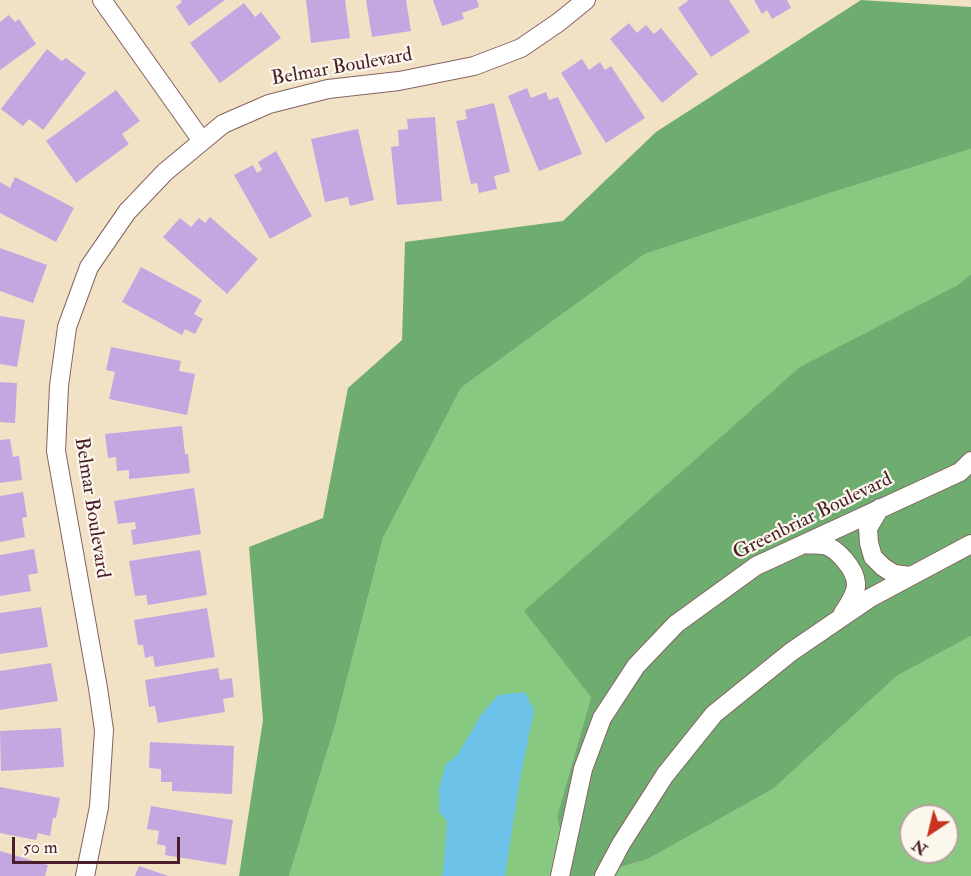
<!DOCTYPE html>
<style>
body{margin:0}
#map{position:relative;width:971px;height:876px;overflow:hidden;background:#f2e2c5;font-family:"IM FELL Double Pica",serif}
canvas{display:block}
.north{position:absolute;left:899px;top:804px;width:60px;height:60px;box-sizing:border-box;background:#fbf7ec;border:2px solid #b4a19f;border-radius:50%;rotate:215deg;font-size:16px;font-weight:700;line-height:24px;text-align:center;color:#4a1f2b}
.north::after{content:'';display:block;margin:auto;width:21px;height:27px;background:#c8321e;clip-path:polygon(50% 0,100% 100%,50% 72%,0 100%)}
.scale{position:absolute;left:12px;top:837px;width:168px;height:27px;box-sizing:border-box;border:3px solid #4a1f2b;border-top:0;padding-left:8px;font-size:18px;line-height:21px;white-space:nowrap;color:#4a1f2b;-webkit-text-stroke:4px #fbf7ec;paint-order:stroke}
</style>
<div id="map">
<canvas width="971" height="876"></canvas>
<div class="north">N</div>
<div class="scale">50 m</div>
</div>
<script>
const ctx = document.querySelector('canvas').getContext('2d');
ctx.lineJoin = 'round';
function fill(path, color) {
  ctx.fillStyle = color;
  ctx.fill(path, 'evenodd');
}
function stroke(path, color, width, dash) {
  ctx.strokeStyle = color;
  ctx.lineWidth = width;
  ctx.lineCap = dash ? 'butt' : 'round';
  ctx.setLineDash(dash || []);
  ctx.stroke(path);
}
function drawText(font, color, halo, rows, align = 'center') {
  ctx.font = font + ' "IM FELL Double Pica",serif';
  ctx.lineWidth = 4.5;
  ctx.setLineDash([]);
  ctx.textBaseline = 'middle';
  ctx.strokeStyle = halo;
  ctx.fillStyle = color;
  for (const [text, x, y, turn = 0] of rows) {
    ctx.save();
    ctx.translate(x, y);
    ctx.rotate((+turn || 0) * Math.PI / 180);
    ctx.textAlign = isNaN(turn) ? turn : align;
    if (halo) ctx.strokeText(text, 0, 0);
    ctx.fillText(text, 0, 0);
    ctx.restore();
  }
}
fill(new Path2D(`
 M 971,149 L 971,274 L 956,286 L 591,697 L 557,816 L 570,876 L 289,876 L 335,726 L 383,538 L 461,388 L 645,254 L 827,194 Z
 M 971,636 L 971,876 L 592,876 L 648,859 L 773,789 L 897,676 ZM 911,816 L 947,816 L 947,852 L 911,852 Z`), '#88c981');
fill(new Path2D(`
 M 861,0 L 971,7 L 971,149 L 827,194 L 645,254 L 461,388 L 383,538 L 335,726 L 289,876 L 239,876 L 263,720 L 249,547 L 323,518 L 348,388 L 402,340 L 405,242 L 563,221 L 656,132 Z
 M 971,274 L 971,636 L 897,676 L 773,789 L 648,859 L 592,876 L 570,876 L 557,816 L 591,697 L 524,611 L 800,367 L 956,286 Z`), '#6ead6f');
fill(new Path2D(`
 M 525,692 L 534,711 L 520,779 L 505,876 L 441,876 L 443,874 L 447,821 L 439,812 L 439,790 L 445,766 L 458,754 L 481,715 L 498,695 Z`), '#6bc1e8');
fill(new Path2D(`
 M 181,0 L 225,0 L 189,26 L 176,7 L 182,2 Z
 M 306,0 L 345,0 L 350,38 L 311,43 Z
 M 366,0 L 406,0 L 411,31 L 372,37 Z
 M 433,0 L 477,0 L 479,7 L 462,13 L 464,19 L 442,26 Z
 M 687,0 L 729,0 L 750,32 L 711,57 L 678,8 L 688,1 Z
 M 754,0 L 787,0 L 791,8 L 772,19 L 767,10 L 762,14 Z
 M 244,3 L 255,17 L 261,12 L 281,38 L 220,83 L 190,43 Z
 M 9,15 L 15,22 L 19,19 L 36,44 L 0,70 L 0,22 Z
 M 629,23 L 637,33 L 646,25 L 654,34 L 661,28 L 698,74 L 662,103 L 610,39 Z
 M 47,49 L 62,61 L 66,58 L 86,73 L 43,130 L 29,119 L 23,126 L 1,109 Z
 M 582,59 L 589,70 L 600,62 L 605,70 L 611,66 L 645,118 L 606,143 L 561,73 Z
 M 527,88 L 531,98 L 546,92 L 549,100 L 558,97 L 582,154 L 539,171 L 508,96 Z
 M 116,90 L 140,121 L 122,134 L 129,144 L 76,183 L 46,141 Z
 M 494,103 L 510,172 L 494,176 L 497,189 L 479,193 L 477,183 L 471,184 L 456,121 L 467,119 L 465,110 Z
 M 435,117 L 442,201 L 397,205 L 391,147 L 399,146 L 398,130 L 408,129 L 407,119 Z
 M 358,129 L 374,200 L 350,206 L 348,197 L 325,202 L 311,139 Z
 M 276,151 L 312,216 L 270,239 L 234,175 L 253,165 L 257,173 L 262,170 L 258,162 Z
 M 15,177 L 74,208 L 56,242 L 0,213 L 0,182 L 10,188 Z
 M 210,217 L 258,259 L 227,294 L 163,237 L 180,218 L 191,227 L 199,218 L 205,223 Z
 M 0,248 L 47,265 L 33,303 L 0,291 Z
 M 141,267 L 202,300 L 194,314 L 203,319 L 195,334 L 185,329 L 182,335 L 122,302 Z
 M 0,316 L 25,320 L 17,367 L 0,364 Z
 M 111,347 L 181,361 L 179,371 L 195,374 L 187,415 L 109,399 L 115,372 L 106,370 Z
 M 0,382 L 17,383 L 15,423 L 0,422 Z
 M 182,426 L 185,454 L 188,454 L 190,473 L 129,479 L 129,470 L 117,471 L 116,457 L 108,458 L 105,434 Z
 M 10,439 L 13,457 L 19,456 L 22,480 L 0,483 L 0,440 Z
 M 194,488 L 201,534 L 133,545 L 131,530 L 136,529 L 135,522 L 118,524 L 114,501 Z
 M 23,492 L 27,517 L 22,518 L 25,537 L 0,542 L 0,496 Z
 M 34,549 L 38,573 L 28,575 L 31,591 L 0,596 L 0,555 Z
 M 200,550 L 207,595 L 148,605 L 146,595 L 135,596 L 129,561 Z
 M 41,607 L 48,647 L 0,654 L 0,613 Z
 M 207,608 L 215,657 L 155,667 L 153,656 L 145,658 L 143,645 L 138,645 L 134,620 Z
 M 51,663 L 58,701 L 0,710 L 0,671 Z
 M 218,668 L 220,680 L 232,678 L 234,697 L 223,699 L 225,712 L 158,723 L 155,706 L 149,707 L 145,680 Z
 M 61,728 L 64,767 L 1,771 L 0,731 Z
 M 150,742 L 234,746 L 232,794 L 172,791 L 172,782 L 161,782 L 161,769 L 149,768 Z
 M 0,787 L 60,798 L 56,818 L 53,818 L 50,836 L 38,833 L 36,840 L 0,833 Z
 M 151,806 L 233,820 L 226,865 L 165,855 L 166,846 L 157,844 L 159,831 L 147,829 Z
 M 0,851 L 48,865 L 45,876 L 0,876 Z
 M 139,866 L 168,876 L 135,876 Z`), '#c3a7e1');
const street = new Path2D(`
 M 102,0 L 202,141
 M 880,508 L 868,528 L 869,543 L 873,557 L 883,567 L 894,574 L 910,576
 M 805,544 C 811,545 818,544 824,545 C 837,548 855,569 856,583 C 857,594 848,605 843,613
 M 85,876 L 99,807 L 104,730 L 98,688 L 56,451 L 59,386 L 67,327 L 89,267 L 127,212 L 165,172 L 223,124 L 269,104 L 328,89 L 399,81 L 474,66 L 521,48 L 559,22 L 586,0
 M 560,876 L 583,769 L 602,718 L 636,666 L 676,624 L 756,566 L 960,472 L 971,461
 M 604,876 L 621,844 L 665,775 L 714,714 L 791,652 L 870,598 L 971,544`);
stroke(street, '#856361', 20);
stroke(street, '#fff', 18);
drawText('20px', '#4a1f2b', '#fbf7ec', [
 ["Belmar Boulevard",342,68,-10],
 ["Belmar Boulevard",91,508,81],
 ["Greenbriar Boulevard",813,517,-26]
]);
</script>
